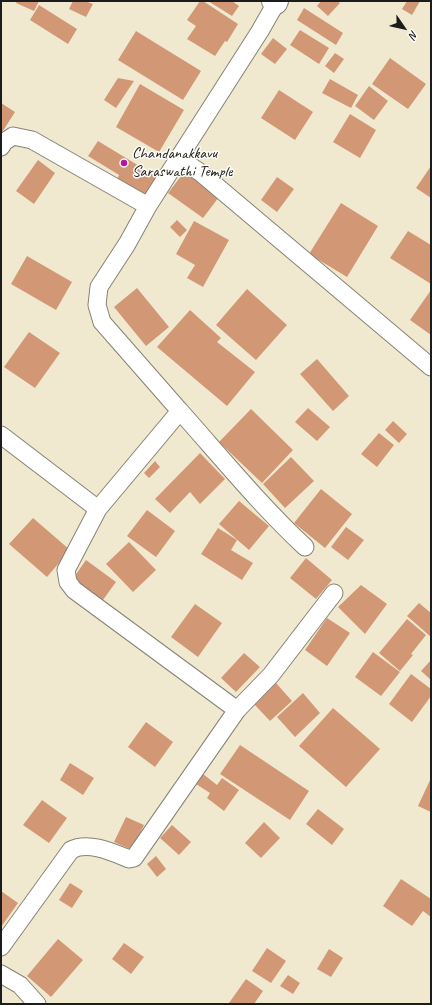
<!DOCTYPE html>
<style>
body{margin:0}
#map{position:relative;width:432px;height:1005px;overflow:hidden;background:#f0e9d0;font-family:Caveat,sans-serif}
canvas{display:block}
.frame{position:absolute;inset:0;border:2px solid #1c1c1c;pointer-events:none}
.north{position:absolute;left:384px;top:8px;width:40px;height:40px;-webkit-text-stroke:3px #fdfcf7;paint-order:stroke;rotate:124deg;font-size:11px;font-weight:700;line-height:16px;text-align:center;color:#1c1c1c}
.north::after{content:'';display:block;margin:auto;width:14px;height:18px;background:#1c1c1c;clip-path:polygon(50% 0,100% 100%,50% 72%,0 100%)}
</style>
<div id="map">
<canvas width="432" height="1005"></canvas>
<div class="frame"></div>
<div class="north">N</div>
</div>
<script>
const ctx = document.querySelector('canvas').getContext('2d');
ctx.lineJoin = 'round';
function fill(path, color) {
  ctx.fillStyle = color;
  ctx.fill(path, 'evenodd');
}
function stroke(path, color, width, dash) {
  ctx.strokeStyle = color;
  ctx.lineWidth = width;
  ctx.lineCap = dash ? 'butt' : 'round';
  ctx.setLineDash(dash || []);
  ctx.stroke(path);
}
function drawText(font, color, halo, rows, align = 'center') {
  ctx.font = font + ' Caveat,sans-serif';
  ctx.lineWidth = 3;
  ctx.setLineDash([]);
  ctx.textBaseline = 'middle';
  ctx.strokeStyle = halo;
  ctx.fillStyle = color;
  for (const [text, x, y, turn = 0] of rows) {
    ctx.save();
    ctx.translate(x, y);
    ctx.rotate((+turn || 0) * Math.PI / 180);
    ctx.textAlign = isNaN(turn) ? turn : align;
    if (halo) ctx.strokeText(text, 0, 0);
    ctx.fillText(text, 0, 0);
    ctx.restore();
  }
}
fill(new Path2D(`
 M 17,1 L 39,1 L 34,11 L 16,3 Z
 M 73,1 L 85,1 L 93,4 L 86,17 L 69,9 Z
 M 200,1 L 203,1 L 238,24 L 227,42 L 225,41 L 215,56 L 187,39 L 196,26 L 187,20 Z
 M 208,1 L 232,1 L 239,6 L 232,16 Z
 M 321,1 L 337,1 L 340,3 L 328,16 L 317,6 Z
 M 407,1 L 420,1 L 412,15 L 402,9 Z
 M 39,5 L 77,29 L 68,44 L 30,20 Z
 M 304,8 L 343,33 L 336,45 L 297,20 Z
 M 300,30 L 329,48 L 319,64 L 290,45 Z
 M 136,31 L 201,71 L 183,100 L 118,60 Z
 M 273,38 L 287,49 L 275,64 L 261,54 Z
 M 335,53 L 344,59 L 334,73 L 325,66 Z
 M 390,58 L 426,84 L 408,109 L 372,84 Z
 M 118,78 L 134,81 L 116,108 L 104,100 Z
 M 330,79 L 358,95 L 351,108 L 322,93 Z
 M 140,84 L 184,110 L 159,152 L 116,127 Z
 M 369,86 L 388,101 L 374,120 L 355,106 Z
 M 279,90 L 313,112 L 295,140 L 261,118 Z
 M 1,103 L 15,112 L 1,134 Z
 M 350,114 L 376,130 L 360,158 L 333,142 Z
 M 98,141 L 159,178 L 147,197 L 117,179 L 119,175 L 88,156 Z
 M 38,160 L 55,173 L 34,204 L 16,191 Z
 M 431,166 L 431,198 L 416,188 Z
 M 184,172 L 219,197 L 203,218 L 168,193 Z
 M 277,177 L 294,189 L 277,212 L 261,200 Z
 M 341,203 L 378,226 L 347,277 L 309,254 Z
 M 177,220 L 187,230 L 180,237 L 170,227 Z
 M 194,221 L 229,240 L 203,287 L 187,278 L 195,265 L 176,254 Z
 M 408,231 L 431,245 L 431,284 L 390,258 Z
 M 27,256 L 72,282 L 56,310 L 11,284 Z
 M 137,288 L 169,327 L 146,346 L 114,307 Z
 M 247,289 L 287,325 L 256,360 L 216,325 Z
 M 431,290 L 431,335 L 410,320 Z
 M 190,310 L 221,338 L 217,342 L 255,372 L 227,406 L 157,347 Z
 M 29,332 L 60,353 L 35,388 L 4,367 Z
 M 317,359 L 349,396 L 333,411 L 300,374 Z
 M 308,408 L 330,427 L 317,441 L 295,422 Z
 M 251,409 L 293,450 L 262,483 L 219,442 Z
 M 393,421 L 407,434 L 399,443 L 385,430 Z
 M 379,433 L 394,445 L 377,467 L 361,454 Z
 M 200,453 L 225,479 L 200,504 L 190,492 L 170,513 L 155,499 Z
 M 291,457 L 314,481 L 285,508 L 263,484 Z
 M 155,461 L 160,467 L 149,478 L 144,473 Z
 M 321,489 L 352,514 L 325,548 L 294,523 Z
 M 239,501 L 269,526 L 249,550 L 219,524 Z
 M 147,510 L 175,531 L 156,557 L 127,536 Z
 M 33,518 L 70,550 L 47,577 L 9,544 Z
 M 346,527 L 364,540 L 348,560 L 331,547 Z
 M 218,528 L 237,540 L 231,550 L 253,563 L 242,580 L 201,554 Z
 M 129,542 L 156,570 L 133,592 L 106,564 Z
 M 306,558 L 332,580 L 316,599 L 290,578 Z
 M 86,560 L 116,582 L 100,604 L 70,583 Z
 M 361,585 L 387,604 L 365,634 L 338,607 Z
 M 419,603 L 431,613 L 431,637 L 407,616 Z
 M 195,604 L 222,623 L 198,657 L 171,637 Z
 M 327,618 L 350,633 L 327,666 L 305,650 Z
 M 407,619 L 426,635 L 411,654 L 413,655 L 400,671 L 379,653 Z
 M 373,652 L 400,672 L 381,696 L 355,677 Z
 M 244,653 L 260,667 L 236,692 L 221,678 Z
 M 431,660 L 431,680 L 421,671 Z
 M 411,674 L 431,689 L 431,696 L 412,722 L 389,704 Z
 M 276,683 L 292,701 L 270,721 L 254,704 Z
 M 303,693 L 320,713 L 295,737 L 277,717 Z
 M 333,708 L 380,749 L 346,787 L 299,746 Z
 M 146,722 L 173,742 L 155,767 L 128,747 Z
 M 240,745 L 309,791 L 290,820 L 220,774 Z
 M 70,763 L 94,778 L 83,795 L 60,780 Z
 M 203,774 L 217,785 L 222,778 L 239,790 L 224,811 L 207,798 L 210,793 L 196,784 Z
 M 431,778 L 431,812 L 418,806 Z
 M 42,800 L 67,818 L 49,843 L 23,825 Z
 M 318,809 L 344,829 L 332,845 L 306,824 Z
 M 126,817 L 144,825 L 132,850 L 114,842 Z
 M 264,822 L 280,838 L 261,858 L 245,843 Z
 M 172,825 L 191,842 L 179,855 L 160,838 Z
 M 156,856 L 166,869 L 157,877 L 147,864 Z
 M 401,879 L 431,899 L 431,917 L 423,911 L 412,926 L 383,906 Z
 M 70,883 L 83,891 L 72,908 L 59,900 Z
 M 1,891 L 18,903 L 1,927 Z
 M 58,939 L 83,960 L 51,997 L 27,976 Z
 M 124,943 L 144,957 L 131,974 L 112,959 Z
 M 267,948 L 286,961 L 271,983 L 252,971 Z
 M 329,949 L 343,958 L 331,977 L 317,969 Z
 M 288,975 L 300,983 L 293,994 L 280,986 Z
 M 246,979 L 263,991 L 254,1004 L 230,1004 L 229,1003 Z`), '#d29876');
const minor = new Path2D(`
 M 1,147 L 4,142 L 13,136 L 32,140 L 148,206
 M 179,158 L 201,173 L 431,367
 M 180,411 C 221,457 260,505 305,547
 M 1,435 L 98,509
 M 237,710 L 271,675 L 334,593
 M 1,947 L 71,850 C 88,841 112,852 129,859 L 134,858 L 237,710 L 74,590 L 68,582 L 66,570 L 98,509 L 180,411 L 102,322 L 97,305 L 99,287 L 127,244 L 148,206 L 260,31 L 276,3
 M 1,974 L 20,985 L 37,1004`);
const secondary = new Path2D(`
 M 273,1 L 276,3 L 277,1`);
stroke(minor, '#868276', 19);
stroke(secondary, '#868276', 24);
stroke(minor, '#fff', 17);
stroke(secondary, '#fff', 22);
for (const [x, y, r, color] of [
 [124,163,4,"#b5179e"]
]) {
  const dot = new Path2D();
  dot.arc(x, y, r, 0, 2 * Math.PI);
  ctx.fillStyle = color;
  ctx.fill(dot);
  stroke(dot, '#fdfcf7', 1.5);
}
drawText('16px', '#1c1c1c', '#fdfcf7', [
 ["Chandanakkavu",132,154],
 ["Saraswathi Temple",132,172]
], 'left');
</script>
